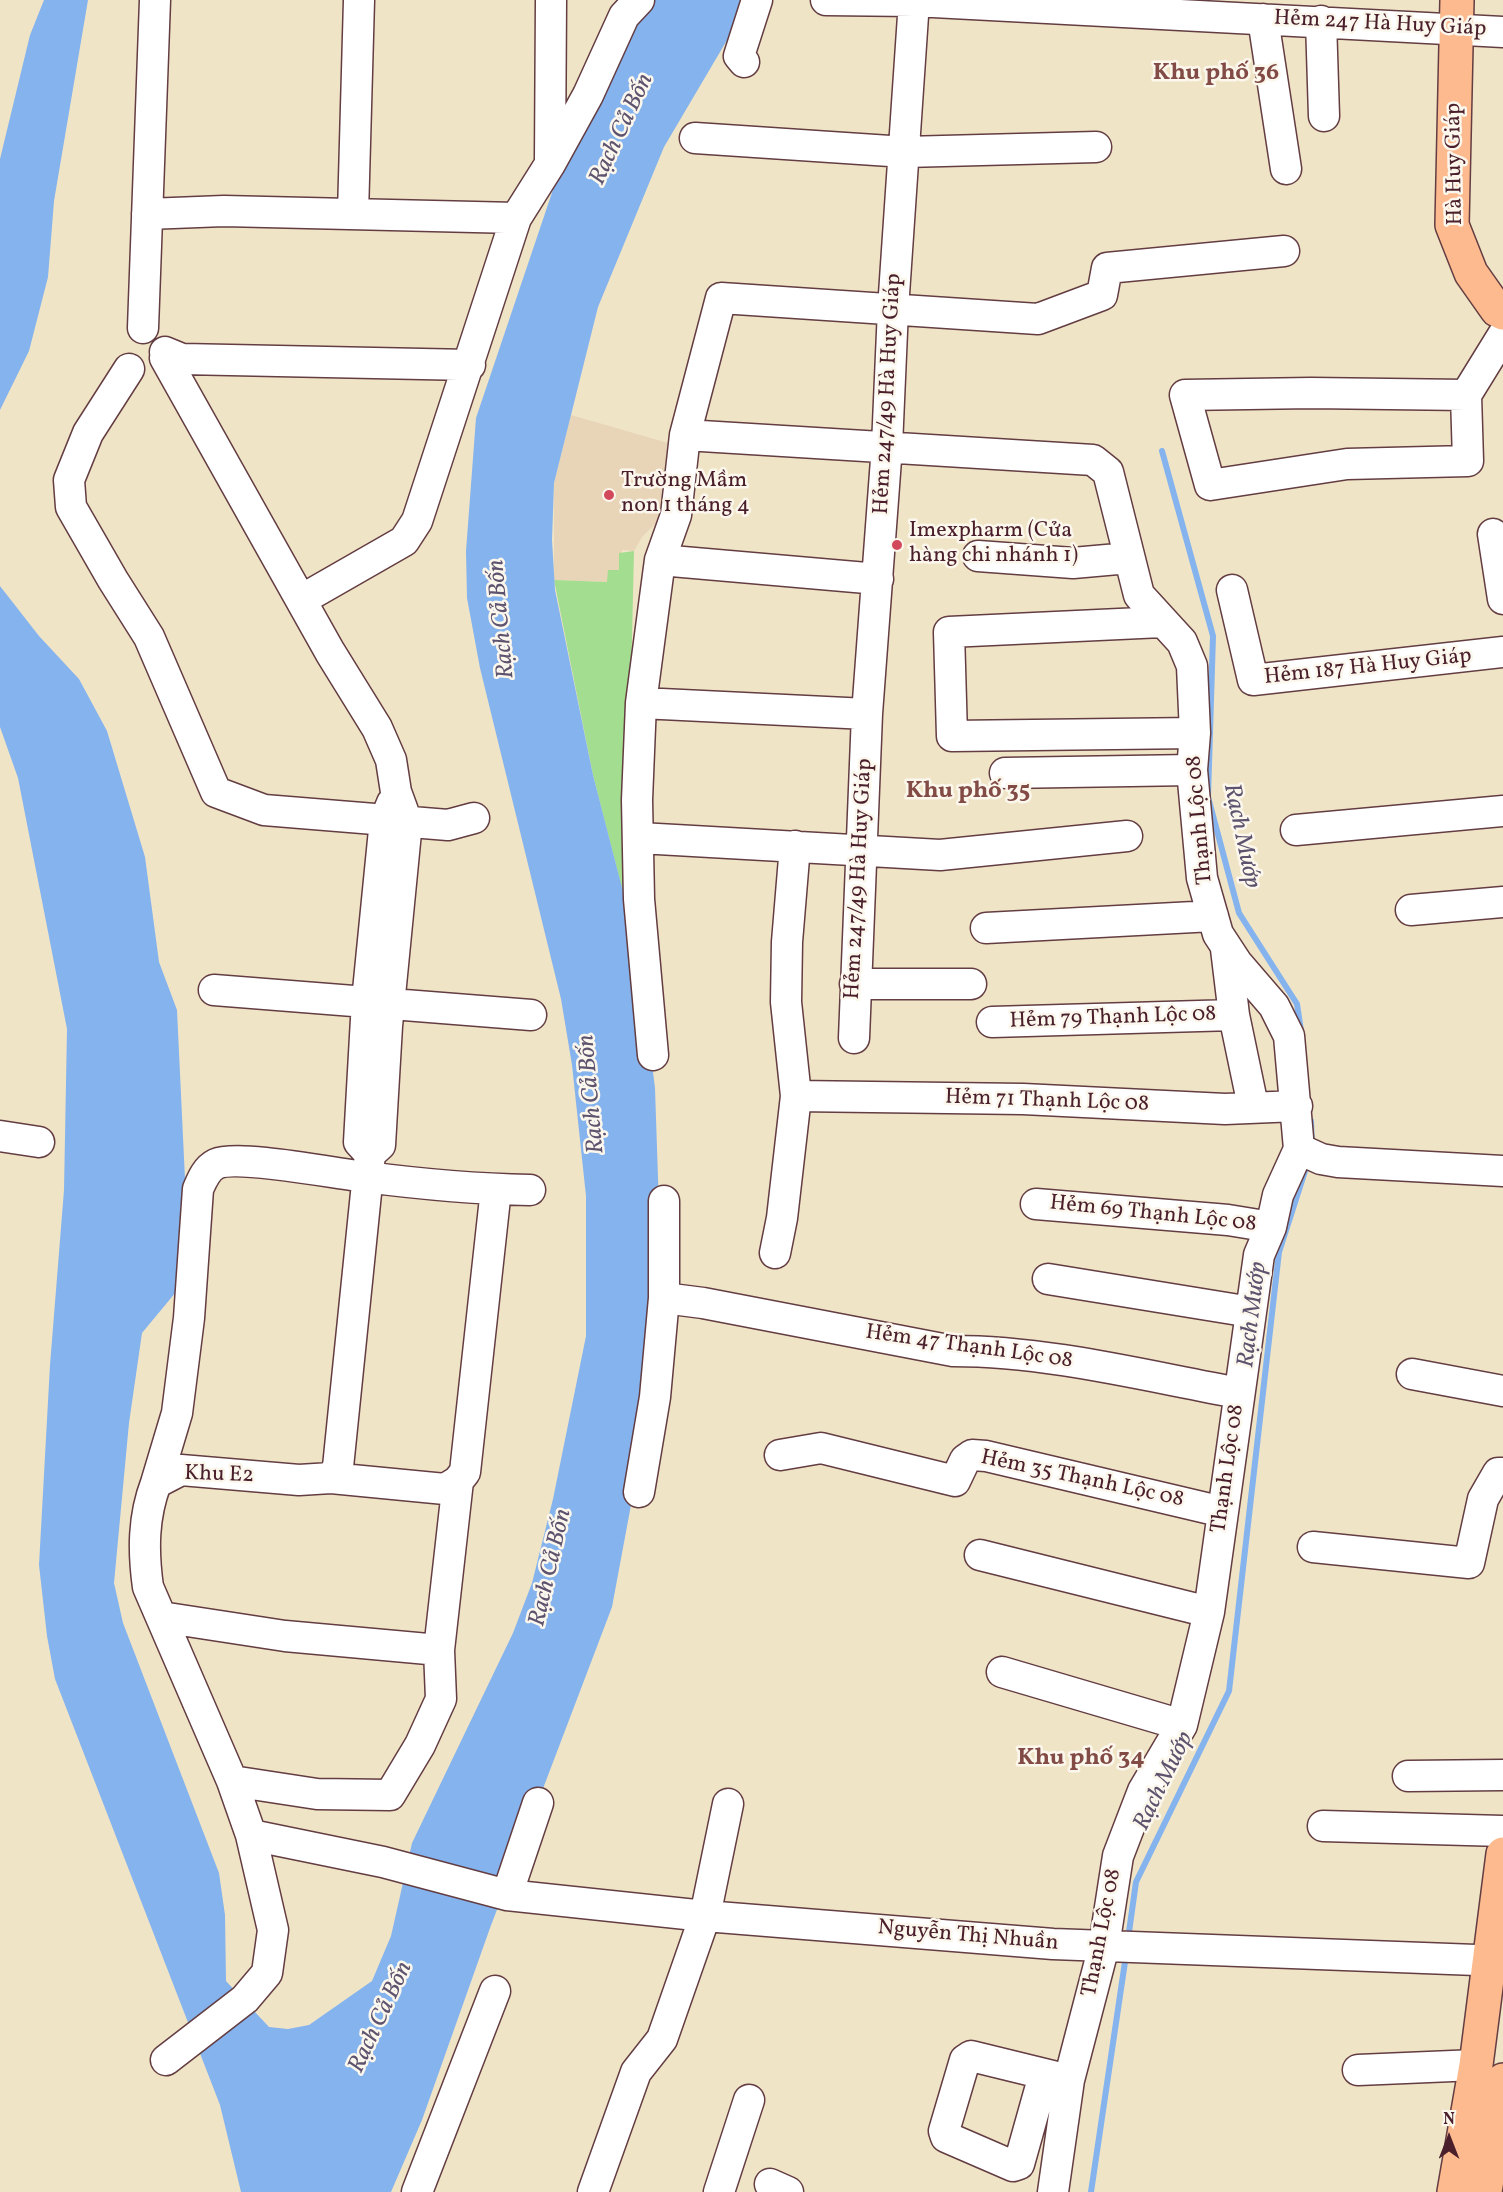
<!DOCTYPE html>
<meta charset="utf-8">
<style>
body{margin:0}
#map{position:relative;width:1503px;height:2192px;overflow:hidden;background:#f0e4c7;font-family:Vollkorn,serif}
canvas{display:block}
.north{position:absolute;left:1419px;top:2108px;width:60px;height:60px;-webkit-text-stroke:4px #fbf7ec;paint-order:stroke;rotate:0deg;font-size:16px;font-weight:700;line-height:24px;text-align:center;color:#4a1f2b}
.north::after{content:'';display:block;margin:auto;width:21px;height:27px;background:#4a1f2b;clip-path:polygon(50% 0,100% 100%,50% 72%,0 100%)}
</style>
<div id="map">
<canvas width="1503" height="2192"></canvas>
<div class="north">N</div>
</div>
<script>
const ctx = document.querySelector('canvas').getContext('2d');
ctx.lineJoin = 'round';
function fill(path, color) {
  ctx.fillStyle = color;
  ctx.fill(path, 'evenodd');
}
function stroke(path, color, width, dash) {
  ctx.strokeStyle = color;
  ctx.lineWidth = width;
  ctx.lineCap = dash ? 'butt' : 'round';
  ctx.setLineDash(dash || []);
  ctx.stroke(path);
}
function drawText(font, color, halo, rows, align = 'center') {
  ctx.font = font + ' Vollkorn,serif';
  ctx.lineWidth = 5;
  ctx.setLineDash([]);
  ctx.textBaseline = 'middle';
  ctx.strokeStyle = halo;
  ctx.fillStyle = color;
  for (const [text, x, y, turn = 0] of rows) {
    ctx.save();
    ctx.translate(x, y);
    ctx.rotate((+turn || 0) * Math.PI / 180);
    ctx.textAlign = isNaN(turn) ? turn : align;
    if (halo) ctx.strokeText(text, 0, 0);
    ctx.fillText(text, 0, 0);
    ctx.restore();
  }
}
fill(new Path2D(`
 M 571,415 L 668,443 L 660,519 L 642,537 L 634,551 L 622,550 L 619,571 L 607,582 L 554,580 L 554,483 Z`), '#e8d4b7');
fill(new Path2D(`
 M 634,551 L 628,812 L 630,920 L 593,775 L 554,580 L 607,582 L 608,570 L 619,570 L 619,553 Z`), '#a3dd8f');
fill(new Path2D(`
 M 44,0 L 88,0 L 54,201 L 48,277 L 29,351 L 0,410 L 0,159 L 30,35 Z
 M 648,0 L 747,0 L 743,13 L 664,147 L 598,307 L 554,483 L 552,540 L 555,590 L 593,775 L 637,946 L 655,1088 L 662,1298 L 652,1392 L 612,1607 L 490,1928 L 422,2120 L 391,2192 L 241,2192 L 220,2105 L 55,1679 L 47,1636 L 39,1565 L 50,1365 L 64,1190 L 67,1029 L 18,778 L 0,727 L 0,586 L 39,636 L 79,679 L 107,731 L 145,857 L 159,962 L 177,1010 L 185,1179 L 176,1292 L 142,1333 L 129,1423 L 114,1583 L 123,1623 L 219,1873 L 225,1915 L 226,1981 L 269,2027 L 288,2029 L 309,2025 L 372,1981 L 391,1936 L 412,1843 L 513,1633 L 532,1583 L 553,1499 L 586,1336 L 586,1196 L 572,1065 L 561,999 L 480,668 L 467,598 L 466,551 L 476,418 L 564,157 Z`), '#84b3ee');
stroke(new Path2D(`
 M 1162,451 L 1213,636 L 1208,797 L 1239,913 L 1297,1004 L 1301,1031
 M 1311,1121 L 1312,1147
 M 1128,1939 L 1136,1882 L 1229,1691 L 1279,1252 L 1305,1171
 M 1091,2192 L 1126,1955`), '#84b3ee', 6);
const minor = new Path2D(`
 M 826,0 L 914,1 L 1503,32
 M 1263,19 L 1286,169
 M 1321,21 L 1324,116
 M 744,62 L 739,56 L 757,0
 M 695,138 L 905,152 L 1096,147
 M 550,159 L 551,0
 M 147,214 L 224,211 L 516,218
 M 353,214 L 359,0
 M 143,328 L 155,0
 M 165,352 L 182,359 L 470,365
 M 165,358 L 330,652 L 377,728 L 391,760 L 396,792 L 407,822 L 387,1026 L 380,1145 L 370,1154
 M 129,369 L 88,433 L 69,480 L 71,507 L 113,580 L 149,637 L 216,792 L 264,810 L 448,825 L 474,818
 M 1466,395 L 1311,393 L 1185,395 L 1210,485 L 1347,464 L 1468,461 L 1466,395 L 1503,335
 M 685,435 L 1093,460 L 1108,472 L 1139,595 L 1182,642 L 1192,666 L 1195,733 L 1192,770 L 1202,878 L 1218,934 L 1237,963 L 1274,1006 L 1289,1036 L 1299,1149 L 1278,1195 L 1271,1227 L 1259,1255 L 1209,1612 L 1182,1725 L 1143,1791 L 1118,1856 L 1104,1946 L 1069,2080 L 1053,2192
 M 1493,534 L 1503,599
 M 978,556 L 1073,563 L 1129,558
 M 660,560 L 878,579
 M 1232,590 L 1253,680 L 1503,652
 M 301,600 L 404,541 L 417,521 L 516,218 L 550,164 L 588,95 L 624,16 L 639,0
 M 1162,622 L 949,632 L 952,736 L 1195,733
 M 641,703 L 867,714
 M 1005,773 L 1192,770
 M 1296,830 L 1503,811
 M 640,838 L 940,855 L 1127,836
 M 1411,910 L 1503,902
 M 986,928 L 1213,916
 M 1226,949 L 1234,1015 L 1253,1106
 M 855,984 L 971,984
 M 214,990 L 531,1015
 M 992,1022 L 1234,1015
 M 854,1038 L 867,714 L 887,446 L 893,309 L 914,1
 M 653,1055 L 639,899 L 637,800 L 641,703 L 660,560 L 676,515 L 685,435 L 721,298 L 1038,319 L 1102,295 L 1107,268 L 1284,251
 M 796,1096 L 1023,1099 L 1225,1109 L 1297,1106
 M 0,1136 L 39,1142
 M 1299,1149 L 1321,1159 L 1338,1162 L 1503,1171
 M 370,1154 L 359,1142 L 367,1001 L 383,840 L 385,820 L 392,803
 M 1036,1204 L 1228,1220 L 1271,1227
 M 775,1253 L 782,1218 L 796,1096 L 786,1002 L 787,942 L 795,846
 M 1048,1279 L 1251,1312
 M 664,1298 L 703,1303 L 953,1351 C 1049,1351 1145,1376 1239,1393
 M 1412,1374 L 1503,1391
 M 780,1455 L 821,1448 L 955,1481 L 965,1460 L 972,1455 L 986,1456 L 1223,1512
 M 331,1478 L 445,1489 L 458,1481 L 465,1472 L 496,1189
 M 156,1483 L 177,1413 L 189,1318 L 198,1189 C 202,1180 206,1169 216,1164 C 238,1154 337,1174 366,1177 C 420,1184 475,1189 530,1190
 M 639,1492 L 655,1397 L 664,1298 L 664,1201
 M 1313,1547 L 1469,1563 L 1483,1499 L 1498,1473 L 1503,1473
 M 980,1555 L 1209,1612
 M 161,1617 L 285,1636 L 439,1650
 M 1002,1672 L 1182,1725
 M 1408,1776 L 1503,1775
 M 232,1781 L 317,1794 L 390,1795 L 420,1745 L 441,1699 L 439,1650 L 458,1481
 M 1323,1826 L 1503,1831
 M 251,1835 L 383,1862 L 507,1895 L 705,1916 L 1053,1944 L 1503,1961
 M 507,1895 L 538,1803
 M 166,2060 L 245,1999 L 267,1973 L 273,1930 L 251,1835 L 232,1781 L 148,1587 C 143,1551 143,1517 156,1483 L 181,1470 L 299,1480 L 331,1478 L 338,1467 L 370,1154
 M 1358,2070 L 1476,2065
 M 1044,2075 L 1019,2164 L 1013,2166 L 946,2137 L 944,2131 L 965,2060 L 971,2056 L 1069,2080
 M 770,2184 L 788,2192
 M 417,2192 L 495,1991
 M 593,2192 L 636,2072 L 662,2039 L 705,1916 L 728,1804
 M 719,2192 L 749,2100`);
const major = new Path2D(`
 M 1457,0 L 1452,225 L 1471,273 L 1497,310 L 1503,313
 M 1454,2192 L 1476,2065 L 1503,1854
 M 1485,2192 L 1503,2080`);
stroke(minor, '#633d42', 33);
stroke(major, '#633d42', 36);
stroke(minor, '#fff', 30);
stroke(major, '#fcba8e', 33);
for (const [x, y, r, color] of [
 [609,495,6,"#d1495b"],
 [897,545,6,"#d1495b"]
]) {
  const dot = new Path2D();
  dot.arc(x, y, r, 0, 2 * Math.PI);
  ctx.fillStyle = color;
  ctx.fill(dot);
  stroke(dot, '#fbf7ec', 2);
}
drawText('22px', '#4a1f2b', '#fbf7ec', [
 ["Hẻm 247 Hà Huy Giáp",1380,25,3],
 ["Hà Huy Giáp",1456,164,-91],
 ["Hẻm 247/49 Hà Huy Giáp",889,394,-87],
 ["Hẻm 187 Hà Huy Giáp",1368,668,-6],
 ["Thạnh Lộc 08",1201,820,-95],
 ["Hẻm 247/49 Hà Huy Giáp",860,879,-87],
 ["Hẻm 79 Thạnh Lộc 08",1113,1019,-2],
 ["Hẻm 71 Thạnh Lộc 08",1047,1102,2],
 ["Hẻm 69 Thạnh Lộc 08",1153,1215,6],
 ["Hẻm 47 Thạnh Lộc 08",969,1348,8],
 ["Thạnh Lộc 08",1229,1469,-82],
 ["Khu E2",219,1476,2],
 ["Hẻm 35 Thạnh Lộc 08",1082,1480,12],
 ["Thạnh Lộc 08",1103,1933,-79],
 ["Nguyễn Thị Nhuần",968,1937,5]
]);
drawText('22px', '#4a1f2b', '#fbf7ec', [
 ["Trường Mầm",621,482],
 ["non 1 tháng 4",621,507],
 ["Imexpharm (Cửa",909,532],
 ["hàng chi nhánh 1)",909,557]
], 'left');
drawText('bold 24px', '#824b45', '#fbf7ec', [
 ["Khu phố 36",1216,75],
 ["Khu phố 35",968,793],
 ["Khu phố 34",1081,1760]
]);
drawText('italic 24px', '#5e536f', '#fbf7ec', [
 ["Rạch Cả Bốn",623,130,-65],
 ["Rạch Cả Bốn",503,619,-95],
 ["Rạch Mướp",1240,836,78],
 ["Rạch Cả Bốn",593,1094,-95],
 ["Rạch Mướp",1254,1315,-83],
 ["Rạch Cả Bốn",552,1568,-77],
 ["Rạch Mướp",1165,1782,-64],
 ["Rạch Cả Bốn",382,2018,-65]
]);
</script>
